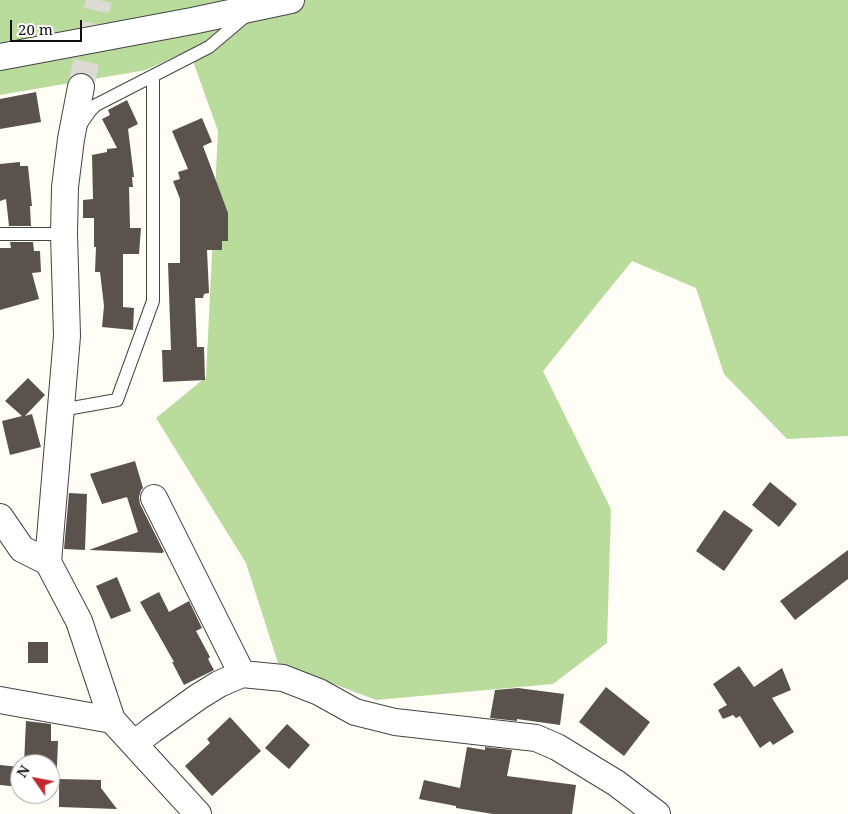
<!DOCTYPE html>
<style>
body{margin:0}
#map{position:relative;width:848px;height:814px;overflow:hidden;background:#fffdf5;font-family:"Noto Serif",serif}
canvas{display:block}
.north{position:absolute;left:10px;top:754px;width:50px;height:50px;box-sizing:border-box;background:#fff;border:1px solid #a0a0a0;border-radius:50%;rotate:303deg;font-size:14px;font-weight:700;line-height:20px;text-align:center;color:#111}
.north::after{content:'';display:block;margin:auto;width:18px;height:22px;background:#c4262e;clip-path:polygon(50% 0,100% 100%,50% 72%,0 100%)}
.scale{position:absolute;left:10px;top:20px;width:72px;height:22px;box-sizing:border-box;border:2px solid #111;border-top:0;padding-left:6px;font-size:15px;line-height:18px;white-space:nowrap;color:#111;-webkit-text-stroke:4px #fff;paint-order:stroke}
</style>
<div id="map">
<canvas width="848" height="814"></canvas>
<div class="north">N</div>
<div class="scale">20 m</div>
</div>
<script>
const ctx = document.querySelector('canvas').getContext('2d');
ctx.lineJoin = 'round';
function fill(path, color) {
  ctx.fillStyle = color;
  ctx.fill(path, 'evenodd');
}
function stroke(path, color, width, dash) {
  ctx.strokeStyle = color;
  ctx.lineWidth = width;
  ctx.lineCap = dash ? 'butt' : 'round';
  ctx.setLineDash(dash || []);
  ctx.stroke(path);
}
fill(new Path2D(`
 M 0,0 L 848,0 L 848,436 L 787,439 L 724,374 L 696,288 L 632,261 L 543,371 L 611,509 L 607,643 L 553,684 L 376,700 L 278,663 L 246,563 L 156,418 L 206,377 L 218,131 L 189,50 L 146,70 L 0,95 Z`), '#b9dc9c');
fill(new Path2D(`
 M 36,92 L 41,122 L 0,129 L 0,99 Z
 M 127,100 L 138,124 L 128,129 L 134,177 L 132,177 L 133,187 L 129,187 L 130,228 L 141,228 L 139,254 L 123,254 L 123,307 L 134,308 L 133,330 L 102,327 L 104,306 L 100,272 L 95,272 L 96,247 L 94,247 L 94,218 L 83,218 L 83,200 L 93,199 L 92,155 L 107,152 L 107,149 L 117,148 L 102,119 L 110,115 L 108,110 Z
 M 202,118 L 212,142 L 203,146 L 228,213 L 228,241 L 222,241 L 222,250 L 207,250 L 209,293 L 204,294 L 203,298 L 195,298 L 197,347 L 204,347 L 205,380 L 163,382 L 162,350 L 171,350 L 168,263 L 180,263 L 180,199 L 173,181 L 180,179 L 178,172 L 188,169 L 172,131 Z
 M 20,162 L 20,166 L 28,166 L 32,206 L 30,206 L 31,226 L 9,226 L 6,199 L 0,201 L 0,164 Z
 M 10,242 L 33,242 L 34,251 L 40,251 L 41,272 L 32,273 L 39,299 L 0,310 L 0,248 L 11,248 Z
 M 28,378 L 45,395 L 25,416 L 32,414 L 41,447 L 10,455 L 2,421 L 22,416 L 5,401 Z
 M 135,461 L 143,488 L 141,490 L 139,497 L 140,504 L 164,552 L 162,553 L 89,550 L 138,532 L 127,497 L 102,504 L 90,474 Z
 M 770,482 L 797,504 L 779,527 L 752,505 Z
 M 69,493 L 87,494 L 85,550 L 64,549 Z
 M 724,510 L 753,530 L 724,571 L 696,551 Z
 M 848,550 L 848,579 L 795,620 L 780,601 Z
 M 117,577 L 131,611 L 111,619 L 96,586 Z
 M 159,592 L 169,612 L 189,601 L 202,628 L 196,631 L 210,657 L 208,659 L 214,670 L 184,685 L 172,662 L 174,662 L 140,602 Z
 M 28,642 L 48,642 L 48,663 L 28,663 Z
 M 739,666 L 754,687 L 782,668 L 791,690 L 772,698 L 794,732 L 773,745 L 770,741 L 760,748 L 740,716 L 736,718 L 733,715 L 723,719 L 718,710 L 727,705 L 713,684 Z
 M 606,687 L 650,722 L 624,756 L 579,722 Z
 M 518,688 L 564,694 L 560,725 L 517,719 L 517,721 L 490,718 L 495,690 Z
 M 230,717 L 261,751 L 212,796 L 185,766 L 210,743 L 207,739 Z
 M 26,721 L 51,724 L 51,741 L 58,741 L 56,791 L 50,790 L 50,764 L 24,764 Z
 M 287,724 L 310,745 L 289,769 L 265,748 Z
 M 467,747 L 485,750 L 485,747 L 512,750 L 507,776 L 576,785 L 572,814 L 493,814 L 456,808 L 456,806 L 419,799 L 424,780 L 460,788 Z
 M 0,765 L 20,767 L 20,787 L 0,785 Z
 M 59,779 L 101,780 L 101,788 L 117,809 L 59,807 Z`), '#5a524d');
stroke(new Path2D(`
 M 81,87 L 99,0`), '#dbdad3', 26, [26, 13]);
const lane = new Path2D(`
 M 81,124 L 90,111 L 96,105 L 209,47 L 248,14
 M 0,234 L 64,234
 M 61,410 L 117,400 L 153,301 L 153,77`);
const street = new Path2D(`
 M 0,57 L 192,21 L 291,0
 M 81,87 L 71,139 L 65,187 L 64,234 L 67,336 L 48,562 L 79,621 L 112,720 L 198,814
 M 154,498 L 242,674
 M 0,517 L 22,549 L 48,562
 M 0,700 L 112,720
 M 134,744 L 152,730 L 198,697 L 219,684 L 242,674 L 283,678 L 319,692 L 355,712 L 395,722 L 536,738 L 557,747 L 616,783 L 657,814`);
stroke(lane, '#444', 14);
stroke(street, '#444', 28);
stroke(lane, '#fff', 12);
stroke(street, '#fff', 26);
</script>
